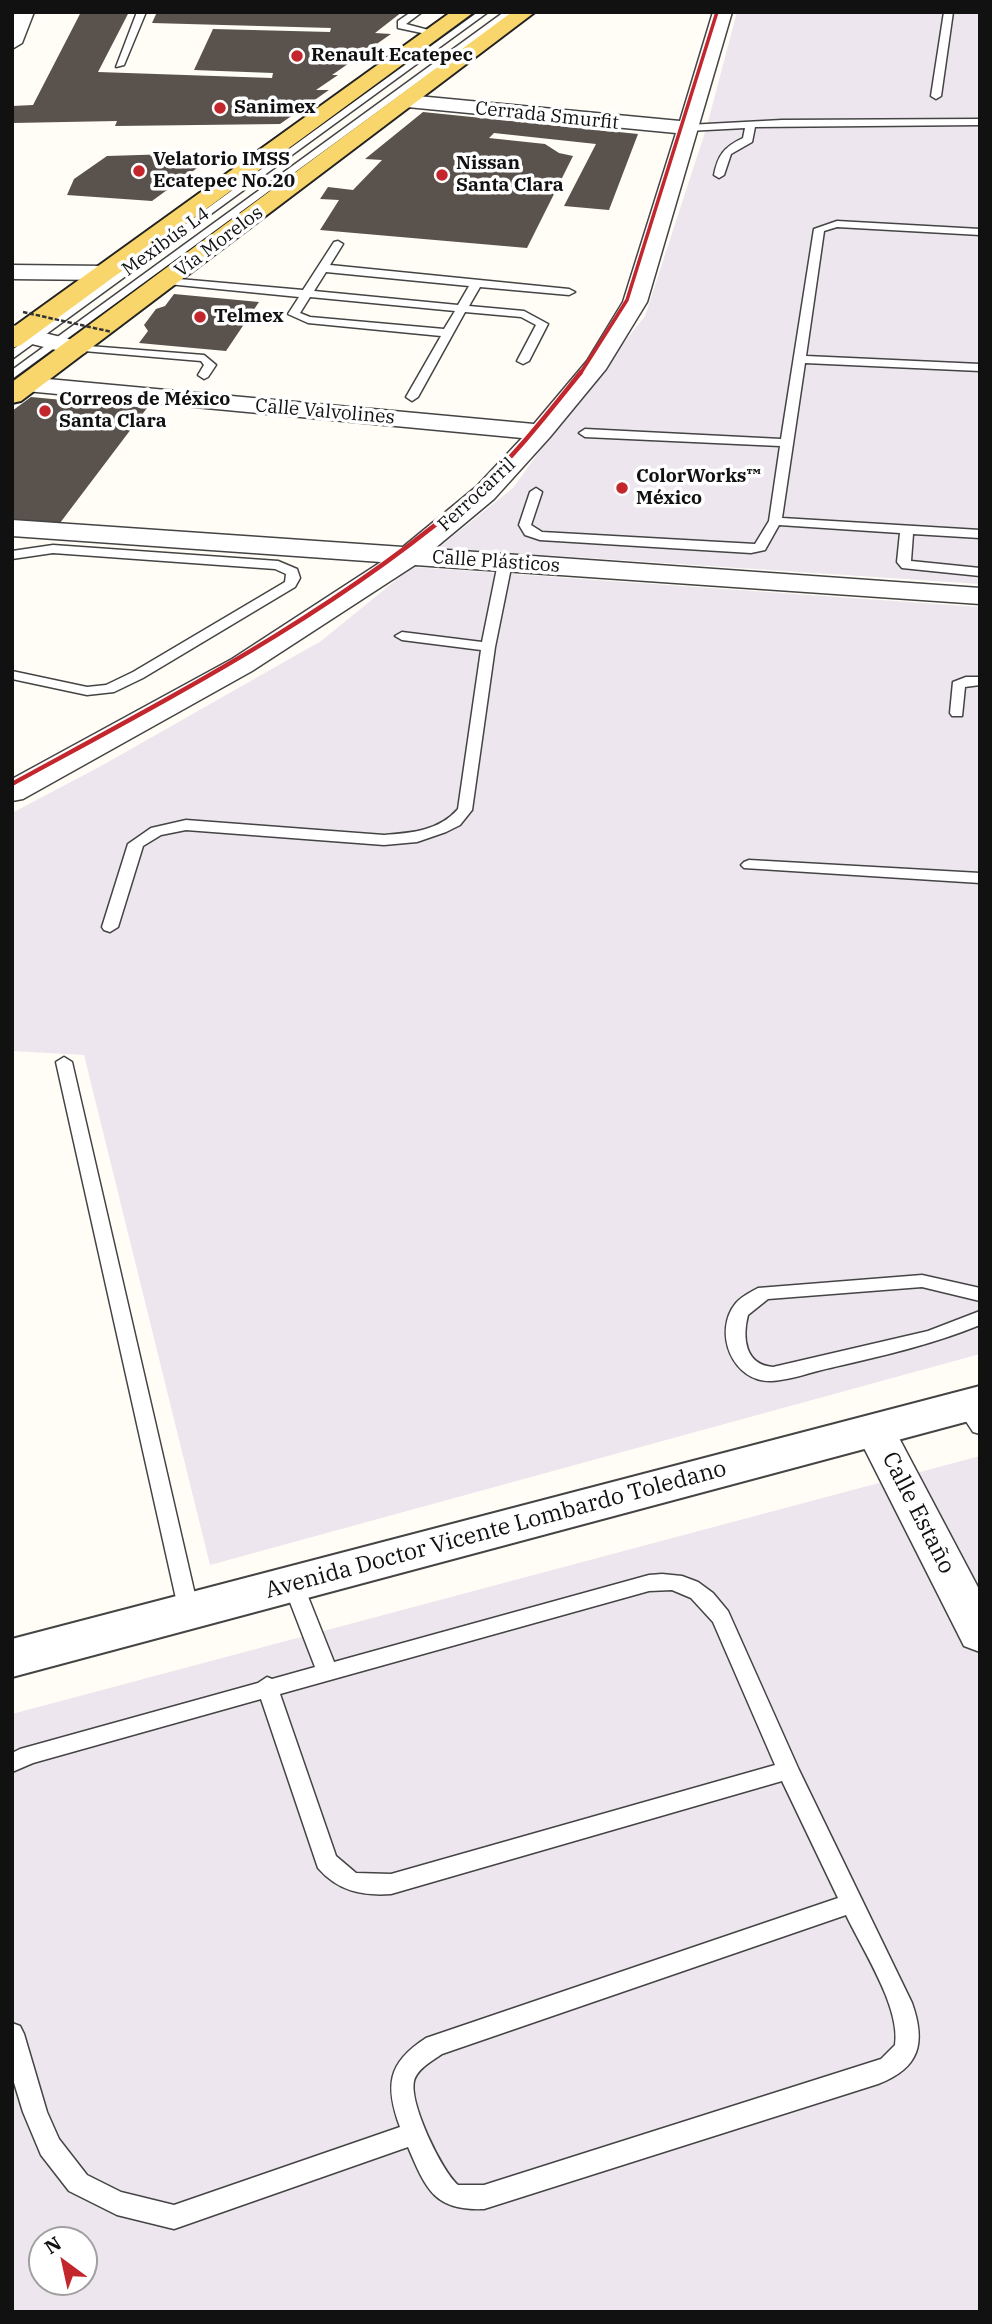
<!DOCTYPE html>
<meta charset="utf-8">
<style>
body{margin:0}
#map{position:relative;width:992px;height:2324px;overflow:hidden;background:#fffdf5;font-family:"IBM Plex Serif",serif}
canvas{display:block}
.frame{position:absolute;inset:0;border:14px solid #111;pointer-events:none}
.north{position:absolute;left:28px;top:2226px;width:70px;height:70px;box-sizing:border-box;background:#fff;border:2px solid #a0a0a0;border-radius:50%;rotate:327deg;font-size:19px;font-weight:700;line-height:28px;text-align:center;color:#111}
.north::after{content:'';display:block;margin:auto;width:24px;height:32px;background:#c4262e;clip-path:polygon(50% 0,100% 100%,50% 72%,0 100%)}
</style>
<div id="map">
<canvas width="992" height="2324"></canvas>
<div class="frame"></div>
<div class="north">N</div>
</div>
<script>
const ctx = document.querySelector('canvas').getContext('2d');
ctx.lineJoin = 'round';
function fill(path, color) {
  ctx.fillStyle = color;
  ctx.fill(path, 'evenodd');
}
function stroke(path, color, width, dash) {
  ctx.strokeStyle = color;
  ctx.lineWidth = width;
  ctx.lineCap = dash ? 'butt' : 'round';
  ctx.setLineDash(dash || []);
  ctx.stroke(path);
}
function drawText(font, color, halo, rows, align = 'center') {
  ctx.font = font + ' "IBM Plex Serif",serif';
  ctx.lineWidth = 7;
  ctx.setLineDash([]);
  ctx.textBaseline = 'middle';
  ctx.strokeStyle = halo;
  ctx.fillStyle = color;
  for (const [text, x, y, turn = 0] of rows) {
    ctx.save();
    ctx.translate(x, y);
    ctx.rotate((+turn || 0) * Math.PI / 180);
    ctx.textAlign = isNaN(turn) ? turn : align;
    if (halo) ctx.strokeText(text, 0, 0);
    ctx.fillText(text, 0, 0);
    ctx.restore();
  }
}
fill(new Path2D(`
 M 737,12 L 980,12 L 980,584 L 438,548 L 513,488 L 561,421 L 645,316 L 706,129 Z
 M 412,567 L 980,607 L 980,1354 L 210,1565 L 84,1055 L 12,1051 L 12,813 L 101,766 L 321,641 Z
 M 980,1456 L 980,2312 L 12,2312 L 12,1714 ZM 42,2240 L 84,2240 L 84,2282 L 42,2282 Z`), '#eee6ef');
fill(new Path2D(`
 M 81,12 L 129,12 L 98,72 L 272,78 L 273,73 L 194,70 L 213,29 L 330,32 L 331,28 L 152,23 L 157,12 L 402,12 L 375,33 L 391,34 L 332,75 L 338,75 L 316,90 L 329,90 L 280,124 L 115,126 L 117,121 L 12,123 L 12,106 L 33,105 Z
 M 423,112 L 638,134 L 609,210 L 564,206 L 596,144 L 494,133 L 489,138 L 545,144 L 559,153 L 573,156 L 527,248 L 320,230 L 339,200 L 320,199 L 328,187 L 353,190 L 382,160 L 365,159 Z
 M 204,153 L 204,163 L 152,201 L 67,195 L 74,179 L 107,156 Z
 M 174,294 L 259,302 L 226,351 L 139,343 L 148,331 L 144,325 L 156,309 L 165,306 Z
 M 31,397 L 147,408 L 60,523 L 12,520 L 12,411 Z`), '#5a524d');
const service = new Path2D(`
 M 137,12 L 146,12 L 124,65 L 116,67 Z
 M 411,12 L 422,12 L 406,24 L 436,32 L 436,36 L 398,28 L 398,21 Z
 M 478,12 L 488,12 L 12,359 L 12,350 Z
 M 504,12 L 514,12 L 12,379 L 12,370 Z
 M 944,12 L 953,12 L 941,96 L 936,99 L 931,96 Z
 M 980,119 L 980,125 L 755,127 L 752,142 L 731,154 L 724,175 L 719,178 L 714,175 C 718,155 724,147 743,138 L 745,128 L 688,131 L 683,128 L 688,125 L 782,120 Z
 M 837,221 L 980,229 L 980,235 L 837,227 L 824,231 L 806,356 L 980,364 L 980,371 L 805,363 L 782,518 L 980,530 L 980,538 L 913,534 L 911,561 L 980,568 L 980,576 L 902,568 L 897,562 L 900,533 L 779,525 L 765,550 L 751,553 L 540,540 L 525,535 L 519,525 L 530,492 L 536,488 L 542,492 L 531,525 L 542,532 L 755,544 L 769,521 L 780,446 L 585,437 L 579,433 L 585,429 L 781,439 L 814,229 Z
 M 338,241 L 343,244 L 330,265 L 569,289 L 575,292 L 569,295 L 480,287 L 469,306 L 524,311 L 548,324 L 529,361 L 523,364 L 517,361 L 536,325 L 521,317 L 465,312 L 418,397 L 412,401 L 406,397 L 441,336 L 308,323 L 288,314 L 299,297 L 168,284 L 162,281 L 168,278 L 303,290 L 334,242 ZM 326,272 L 469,286 L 458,305 L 314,291 ZM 310,297 L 455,311 L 444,329 L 310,317 L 300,313 Z
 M 76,345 L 204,355 L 216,365 L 208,377 L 204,379 L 198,375 L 204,365 L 201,361 L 72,350 L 72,346 Z
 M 53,545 L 278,561 L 297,569 L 300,578 L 295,587 L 143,678 L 114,692 L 87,695 L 12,679 L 12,671 L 87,687 L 106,685 L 133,672 L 285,582 L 286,574 L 275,569 L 53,553 L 12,559 L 12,551 Z
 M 505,559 L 512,563 L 495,647 L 472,810 L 460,825 L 446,832 L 417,842 L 384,845 L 186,830 L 161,835 L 143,846 L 118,927 L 110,932 L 104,930 L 102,927 L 128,844 L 151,828 L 186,820 L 384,835 C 411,833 439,831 458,809 L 481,650 L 402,640 L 395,636 L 402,632 L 482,642 L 498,563 Z
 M 980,677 L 980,685 L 965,687 L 962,716 L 952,716 L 950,713 L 953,682 L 966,677 Z
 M 749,860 L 980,873 L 980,883 L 744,868 L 741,865 L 744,862 Z
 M 64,1057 L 72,1062 L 199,1612 L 196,1618 L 189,1620 L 182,1618 L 179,1612 L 56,1062 Z
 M 922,1275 L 980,1288 L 980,1301 L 922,1287 L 768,1299 L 748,1315 C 742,1338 745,1365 773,1367 L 928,1331 L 980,1311 L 980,1325 C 931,1345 881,1356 830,1368 C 811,1372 791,1380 772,1381 C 733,1383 712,1332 736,1303 C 742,1296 751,1292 758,1288 Z
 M 966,1399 C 982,1404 980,1420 980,1434 L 973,1432 L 956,1406 L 959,1401 Z
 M 662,1574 L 682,1576 L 698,1582 L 713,1593 L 728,1611 L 799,1770 L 912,2003 C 926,2043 920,2068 878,2084 L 484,2209 C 434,2211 426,2189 408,2147 L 174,2229 L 117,2215 L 69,2191 L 41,2155 L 23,2112 L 12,2076 L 12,2023 L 20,2026 L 24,2034 L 47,2112 L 59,2139 L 87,2175 L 121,2192 L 174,2205 L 400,2127 C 385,2086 387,2063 426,2038 L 838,1898 L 782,1781 L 391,1894 C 362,1896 338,1891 318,1868 L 261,1699 L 33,1763 L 12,1772 L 12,1753 L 20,1749 L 258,1683 L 267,1677 L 272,1679 L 315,1667 L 283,1584 L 286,1578 L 293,1576 L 300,1578 L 303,1584 L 334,1662 L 649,1575 ZM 672,1590 L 691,1598 L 713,1622 L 775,1765 L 391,1874 L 356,1873 L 336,1856 L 280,1694 L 649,1591 ZM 846,1915 C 862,1949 901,2008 895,2045 L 881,2059 L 484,2185 L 458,2185 C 441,2170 409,2103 414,2081 C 417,2069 432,2061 442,2054 Z`);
const minor = new Path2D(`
 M 15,12 L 34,12 L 22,43 L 12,49 L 12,20 Z
 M 713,12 L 732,12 L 647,302 L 606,369 L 550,437 L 494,499 L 434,549 L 980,588 L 980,604 L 415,565 L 252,671 L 23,799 L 12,801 L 12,779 L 232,659 L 381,562 L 12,536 L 12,520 L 403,547 L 476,487 L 522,438 L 26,391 L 17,389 L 14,384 L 17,379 L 26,377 L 534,424 L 587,361 L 623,302 L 676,133 L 407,107 L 400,105 L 397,101 L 400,97 L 407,95 L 680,121 Z
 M 12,265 L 106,266 L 114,268 L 118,273 L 114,278 L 106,280 L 12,279 Z
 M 12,325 L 85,343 L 88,348 L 85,353 L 76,355 L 12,339 Z
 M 875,1415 L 889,1419 L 980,1591 L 980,1652 L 964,1646 L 855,1430 L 861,1419 Z`);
const tertiary = new Path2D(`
 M 980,1386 L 980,1418 L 12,1677 L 12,1639 Z`);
const primary = new Path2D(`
 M 451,12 L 474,12 L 21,345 L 12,348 L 12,328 Z
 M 512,12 L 535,12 L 21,401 L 12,403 L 12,382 Z`);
stroke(service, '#444', 3);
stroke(minor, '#444', 3);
stroke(tertiary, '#444', 4);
stroke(primary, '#222', 4);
fill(service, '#fff');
fill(minor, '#fff');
fill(tertiary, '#fff');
fill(primary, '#f9d66b');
stroke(new Path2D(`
 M 580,374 L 627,300 L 717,12`), '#c4262e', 3.5);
stroke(new Path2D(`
 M 12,784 C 173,696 337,612 476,491 C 515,456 548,413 581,372`), '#c4262e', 4.5);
stroke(new Path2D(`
 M 23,312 L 112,332`), '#333', 2.5, [4.5, 2]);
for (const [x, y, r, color] of [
 [297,56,7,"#c4262e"],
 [220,108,7,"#c4262e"],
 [139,171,7,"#c4262e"],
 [442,175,7,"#c4262e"],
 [200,317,7,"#c4262e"],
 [45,411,7,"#c4262e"],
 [622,488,7,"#c4262e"]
]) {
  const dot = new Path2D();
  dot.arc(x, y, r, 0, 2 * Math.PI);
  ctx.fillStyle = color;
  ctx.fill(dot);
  stroke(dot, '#fff', 2.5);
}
drawText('bold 19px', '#111', '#fff', [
 ["Renault Ecatepec",311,56],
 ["Sanimex",234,108],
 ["Velatorio IMSS",153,160],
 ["Ecatepec No.20",153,182],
 ["Nissan",456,164],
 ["Santa Clara",456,186],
 ["Telmex",214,317],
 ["Correos de México",59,400],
 ["Santa Clara",59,422],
 ["ColorWorks™",636,477],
 ["México",636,499]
], 'left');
drawText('19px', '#111', '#fff', [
 ["Cerrada Smurfit",547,116,6],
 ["Mexibús L4",166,242,-36],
 ["Vía Morelos",219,242,-37],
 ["Calle Valvolines",325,412,5],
 ["Ferrocarril",477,495,-43],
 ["Calle Plásticos",496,562,4]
]);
drawText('23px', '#111', '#fff', [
 ["Calle Estaño",918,1513,63],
 ["Avenida Doctor Vicente Lombardo Toledano",496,1530,-15]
]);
</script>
